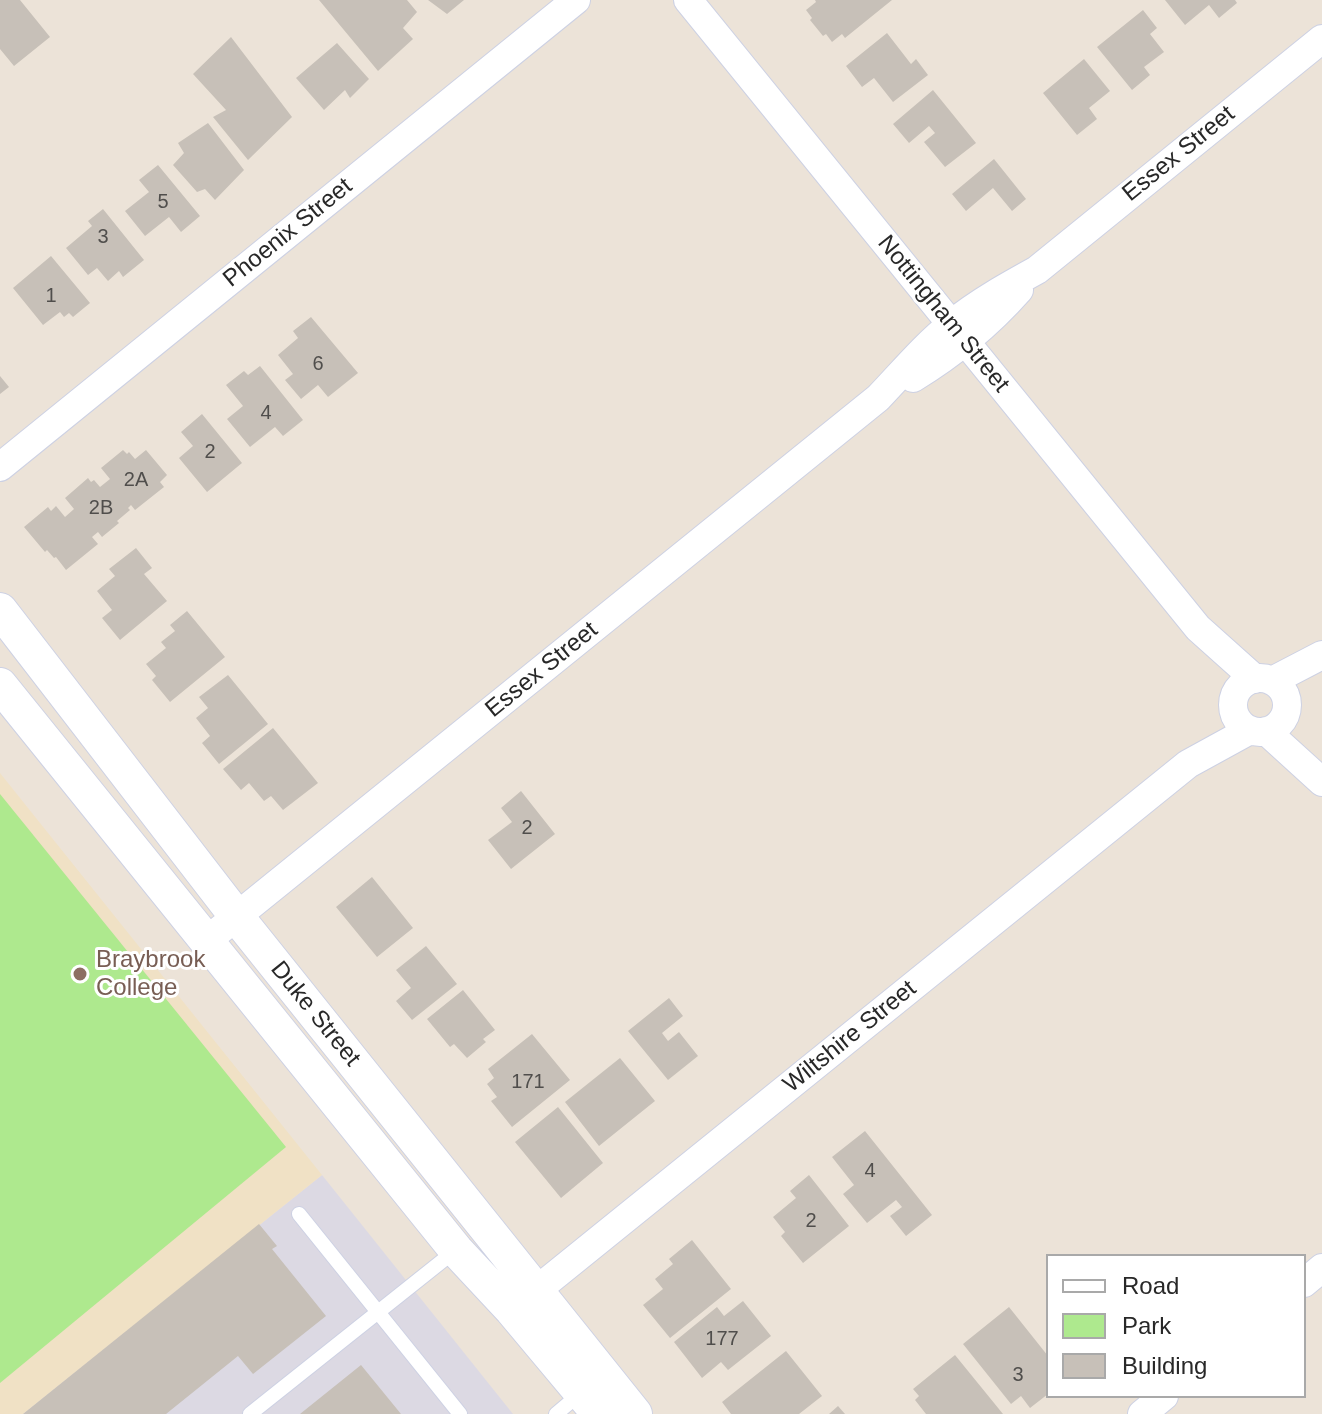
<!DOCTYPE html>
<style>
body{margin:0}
#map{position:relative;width:1322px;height:1414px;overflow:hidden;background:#ece3d8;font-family:Helvetica,sans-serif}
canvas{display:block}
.legend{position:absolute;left:1046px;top:1254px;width:260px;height:144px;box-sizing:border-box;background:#fff;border:2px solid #a9a9a9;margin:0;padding:10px 14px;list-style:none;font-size:24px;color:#282828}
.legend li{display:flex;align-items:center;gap:16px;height:40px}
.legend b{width:40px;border:2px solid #a9a9a9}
</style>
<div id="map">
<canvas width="1322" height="1414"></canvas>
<ul class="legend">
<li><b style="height:10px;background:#fff"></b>Road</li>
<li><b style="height:22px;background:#aee98e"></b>Park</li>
<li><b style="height:22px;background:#c7c0b8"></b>Building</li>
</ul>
</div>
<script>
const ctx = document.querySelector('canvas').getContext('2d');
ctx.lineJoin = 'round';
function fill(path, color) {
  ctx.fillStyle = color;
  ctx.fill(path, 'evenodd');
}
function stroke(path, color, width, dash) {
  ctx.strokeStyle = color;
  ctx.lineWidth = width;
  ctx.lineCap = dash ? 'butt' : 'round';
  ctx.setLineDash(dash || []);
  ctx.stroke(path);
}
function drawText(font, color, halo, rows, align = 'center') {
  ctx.font = font + ' Helvetica,sans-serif';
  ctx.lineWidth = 6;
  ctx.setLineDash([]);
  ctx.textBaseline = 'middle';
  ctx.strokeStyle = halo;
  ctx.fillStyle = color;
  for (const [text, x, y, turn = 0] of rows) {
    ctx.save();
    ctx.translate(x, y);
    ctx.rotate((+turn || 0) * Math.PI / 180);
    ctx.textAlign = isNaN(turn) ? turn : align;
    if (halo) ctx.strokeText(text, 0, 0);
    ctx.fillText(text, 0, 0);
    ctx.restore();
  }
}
fill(new Path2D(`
 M 322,1175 L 513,1414 L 23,1414 Z`), '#dcd9e3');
fill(new Path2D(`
 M 0,773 L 322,1175 L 23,1414 L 0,1414 Z`), '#f0e1c5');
fill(new Path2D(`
 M 0,794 L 286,1147 L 0,1383 Z`), '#aee98e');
fill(new Path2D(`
 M 0,0 L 20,0 L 50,37 L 14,66 L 0,49 Z
 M 319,0 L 407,0 L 417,12 L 403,28 L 413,39 L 378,71 Z
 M 428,0 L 464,0 L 447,14 Z
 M 815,0 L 892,0 L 845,38 L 842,34 L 832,42 L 826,34 L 823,36 L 810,20 L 812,18 L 806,10 L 816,2 Z
 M 1165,0 L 1235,0 L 1237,3 L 1219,18 L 1209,5 L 1185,25 Z
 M 1143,10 L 1157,28 L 1150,34 L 1164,52 L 1144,67 L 1150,75 L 1132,90 L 1097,47 Z
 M 887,33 L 911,64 L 916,59 L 928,75 L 893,102 L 874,78 L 862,87 L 846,66 Z
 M 231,37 L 292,117 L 248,160 L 213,117 L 226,110 L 193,74 Z
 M 337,43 L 369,79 L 350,98 L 345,90 L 324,110 L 296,78 Z
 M 1084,59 L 1110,91 L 1089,108 L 1097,119 L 1077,135 L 1043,93 Z
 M 933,90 L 976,143 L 945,167 L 924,142 L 935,133 L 929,126 L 909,143 L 893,124 Z
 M 208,123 L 244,170 L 215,200 L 205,189 L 197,192 L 173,165 L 184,153 L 178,143 Z
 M 994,159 L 1026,199 L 1012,211 L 993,188 L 966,211 L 952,194 Z
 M 158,165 L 200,216 L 181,232 L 169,217 L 145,236 L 125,211 L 149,192 L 139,180 Z
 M 103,209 L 144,260 L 123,277 L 119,271 L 108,281 L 97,268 L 88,275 L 66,248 L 92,226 L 88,221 Z
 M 51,256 L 90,303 L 73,317 L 69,313 L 64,317 L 60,312 L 43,325 L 13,288 Z
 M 311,317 L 358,373 L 328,397 L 318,385 L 301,399 L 285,380 L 293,374 L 278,355 L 298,338 L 293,331 Z
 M 260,366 L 303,420 L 283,436 L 275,427 L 250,447 L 227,419 L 243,406 L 226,385 L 244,371 L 248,375 Z
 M 0,376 L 9,387 L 0,394 Z
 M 202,414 L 242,463 L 207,492 L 179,458 L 193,446 L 181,432 Z
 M 123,450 L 127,454 L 129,452 L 135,459 L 146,450 L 167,475 L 160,482 L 164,487 L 135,510 L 131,505 L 128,508 L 130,510 L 117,521 L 119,523 L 102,537 L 98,532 L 92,537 L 98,544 L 66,570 L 56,557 L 54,558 L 47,550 L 45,552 L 24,527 L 48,507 L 51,511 L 56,506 L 65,517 L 74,509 L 65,498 L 88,478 L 91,482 L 94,480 L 100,487 L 110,479 L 101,468 Z
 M 136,548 L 152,568 L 144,574 L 167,601 L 120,640 L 102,618 L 112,610 L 97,591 L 115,576 L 109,569 Z
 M 187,611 L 225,657 L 170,702 L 152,680 L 156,676 L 146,664 L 166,648 L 161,642 L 175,631 L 170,625 Z
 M 228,675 L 268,724 L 219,764 L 202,743 L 210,736 L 196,718 L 208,708 L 199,697 Z
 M 273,728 L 318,783 L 283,810 L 271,796 L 264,801 L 249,783 L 241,790 L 223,769 Z
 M 521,791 L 555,834 L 511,869 L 488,840 L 512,822 L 501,808 Z
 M 372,877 L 413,928 L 377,957 L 336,907 Z
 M 426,946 L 457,984 L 412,1020 L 396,1001 L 411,988 L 396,970 Z
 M 463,990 L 495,1030 L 483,1039 L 486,1042 L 467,1058 L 454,1044 L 450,1047 L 427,1019 Z
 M 669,998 L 683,1016 L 662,1033 L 668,1041 L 679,1032 L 698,1056 L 668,1080 L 628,1031 Z
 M 532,1034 L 570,1080 L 512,1127 L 491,1101 L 497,1097 L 487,1084 L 494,1078 L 488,1069 Z
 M 620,1058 L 655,1101 L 599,1146 L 565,1102 Z
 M 558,1107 L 603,1163 L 561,1198 L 515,1142 Z
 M 865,1131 L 932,1215 L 906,1236 L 890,1216 L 902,1207 L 896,1200 L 867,1223 L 843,1194 L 854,1185 L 832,1157 Z
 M 809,1175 L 849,1226 L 803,1263 L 781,1236 L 785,1232 L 773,1217 L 796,1198 L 790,1191 Z
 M 259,1224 L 277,1246 L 272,1249 L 326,1316 L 253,1374 L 238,1356 L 166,1414 L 23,1414 Z
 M 692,1240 L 731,1289 L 670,1338 L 643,1305 L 663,1289 L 655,1279 L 673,1264 L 669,1259 Z
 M 743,1301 L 771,1336 L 728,1370 L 721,1362 L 702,1378 L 674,1342 L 717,1307 L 724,1316 Z
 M 1009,1307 L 1048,1356 L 1048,1394 L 1030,1408 L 1021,1396 L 1011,1404 L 963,1344 Z
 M 786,1351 L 822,1396 L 799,1414 L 731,1414 L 722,1402 Z
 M 955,1355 L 1003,1414 L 926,1414 L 915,1400 L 919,1396 L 913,1389 Z
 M 361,1365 L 401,1414 L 300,1414 Z
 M 838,1406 L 845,1414 L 829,1414 Z`), '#c7c0b8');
const service = new Path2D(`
 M 299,1214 L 460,1414
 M 250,1414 L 456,1250
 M 556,1414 L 582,1392`);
const minor = new Path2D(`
 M 688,0 L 1198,628 L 1255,679
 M 913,378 C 954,353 988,325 1019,290
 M 0,467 L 576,0
 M1233 705a27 27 0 1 1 54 0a27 27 0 1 1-54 0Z
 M 1272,681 L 1322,655
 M 1266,731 L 1322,782
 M 205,942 L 878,398 C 902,373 925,345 953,323 C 979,302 1008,286 1037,270 L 1322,39
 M 1304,1283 L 1322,1268
 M 522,1302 L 1188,764 L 1250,730
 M 1142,1414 L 1164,1396`);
const tertiary = new Path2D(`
 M 0,610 L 237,917 L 635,1414
 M 0,685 L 456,1250 L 512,1310 L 599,1414`);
stroke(service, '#cdd1e3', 16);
stroke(minor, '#cdd1e3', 30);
stroke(tertiary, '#cdd1e3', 36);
stroke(service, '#fff', 14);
stroke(minor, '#fff', 28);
stroke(tertiary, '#fff', 34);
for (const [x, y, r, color] of [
 [80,974,8,"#8d6e63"]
]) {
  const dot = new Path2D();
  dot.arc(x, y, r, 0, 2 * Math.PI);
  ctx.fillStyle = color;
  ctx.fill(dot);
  stroke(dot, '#fff', 3);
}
drawText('20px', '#504e4c', null, [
 ["5",163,202],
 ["3",103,237],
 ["1",51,296],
 ["6",318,364],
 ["4",266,413],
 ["2",210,452],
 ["2A",136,480],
 ["2B",101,508],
 ["2",527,828],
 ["171",528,1082],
 ["4",870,1171],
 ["2",811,1221],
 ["177",722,1339],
 ["3",1018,1375]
]);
drawText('24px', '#282828', '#fff', [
 ["Essex Street",1179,154,-39],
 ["Phoenix Street",288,233,-39],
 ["Nottingham Street",943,314,51],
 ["Essex Street",542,670,-39],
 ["Duke Street",315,1014,51],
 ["Wiltshire Street",850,1037,-39]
]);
drawText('24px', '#785e54', '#fff', [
 ["Braybrook",96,960],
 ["College",96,988]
], 'left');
</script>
